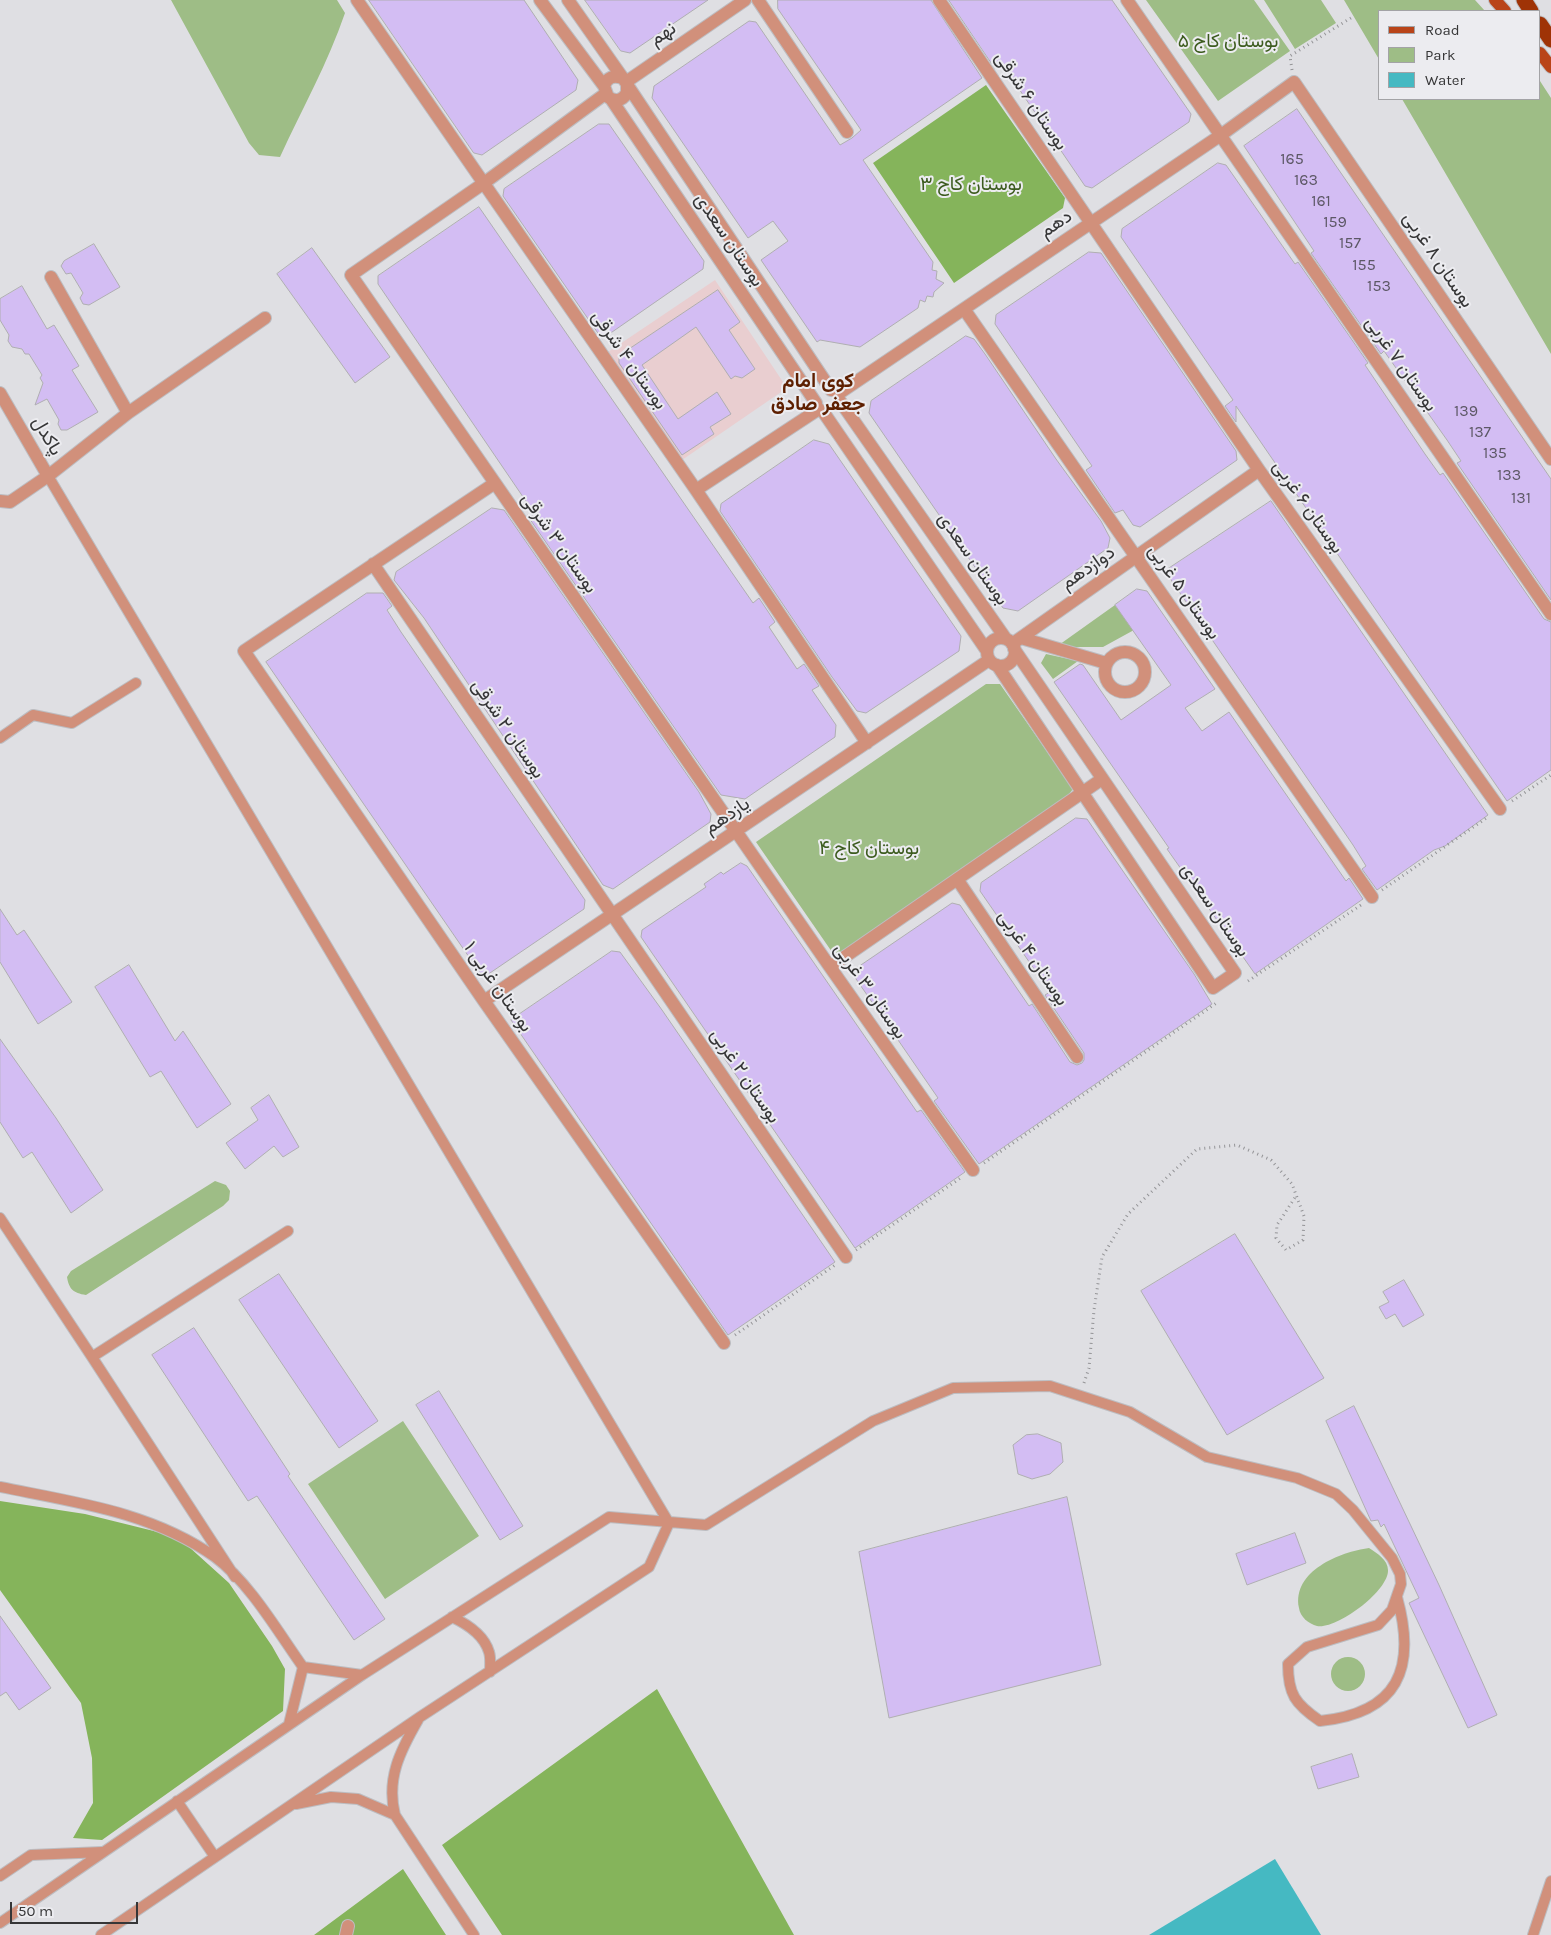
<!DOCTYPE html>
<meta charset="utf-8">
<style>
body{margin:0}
#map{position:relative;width:1551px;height:1935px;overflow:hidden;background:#dfdfe3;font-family:Karla,sans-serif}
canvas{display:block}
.legend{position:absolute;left:1378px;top:10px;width:162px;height:90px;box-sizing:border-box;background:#ececf0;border:1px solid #a3a3a6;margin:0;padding:6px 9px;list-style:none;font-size:15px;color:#363637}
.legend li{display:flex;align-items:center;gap:10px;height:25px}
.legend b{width:25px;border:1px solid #a3a3a6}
.scale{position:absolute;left:10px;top:1902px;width:128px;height:22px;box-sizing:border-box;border:2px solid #363637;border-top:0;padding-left:6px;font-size:15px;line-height:18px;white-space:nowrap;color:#363637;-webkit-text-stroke:4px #ececf0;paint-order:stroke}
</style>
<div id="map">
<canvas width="1551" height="1935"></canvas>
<ul class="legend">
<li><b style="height:6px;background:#b94419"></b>Road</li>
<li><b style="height:14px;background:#9ebd86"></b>Park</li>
<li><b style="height:14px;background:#45b9c2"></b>Water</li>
</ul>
<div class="scale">50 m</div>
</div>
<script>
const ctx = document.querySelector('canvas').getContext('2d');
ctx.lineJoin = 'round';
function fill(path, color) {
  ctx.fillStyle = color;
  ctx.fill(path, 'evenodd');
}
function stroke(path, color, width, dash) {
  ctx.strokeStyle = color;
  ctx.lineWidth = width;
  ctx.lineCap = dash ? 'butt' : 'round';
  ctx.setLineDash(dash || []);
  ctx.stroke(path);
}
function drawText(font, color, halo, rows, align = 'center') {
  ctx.font = font + ' Karla,Vazirmatn,sans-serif';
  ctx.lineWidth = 4;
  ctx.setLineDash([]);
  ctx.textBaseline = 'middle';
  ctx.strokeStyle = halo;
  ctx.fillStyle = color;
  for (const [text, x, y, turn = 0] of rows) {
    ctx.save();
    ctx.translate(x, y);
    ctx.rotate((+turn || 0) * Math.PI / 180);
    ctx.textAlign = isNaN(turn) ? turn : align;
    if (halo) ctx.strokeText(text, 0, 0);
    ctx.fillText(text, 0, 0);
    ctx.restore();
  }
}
fill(new Path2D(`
 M 715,280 L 787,388 L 682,460 L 608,352 Z`), '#e9ced0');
fill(new Path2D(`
 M 171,0 L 337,0 L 345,13 C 328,63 302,109 280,157 L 259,155 L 249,143 Z
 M 1146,0 L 1254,0 L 1290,51 L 1218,101 Z
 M 1264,0 L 1321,0 L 1336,23 L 1295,49 Z
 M 1344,0 L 1475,0 L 1485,11 L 1380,11 L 1380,61 Z
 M 1540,81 L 1551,98 L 1551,354 L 1402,99 L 1540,99 Z
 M 1115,605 L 1134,630 L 1103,647 L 1056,647 Z
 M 1046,654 L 1078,661 L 1053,679 L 1041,663 Z
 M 986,684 L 1000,684 L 1073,789 L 1065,799 L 841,953 L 832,952 L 756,842 Z
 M 215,1181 L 226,1185 L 230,1191 L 229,1200 L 223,1206 L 86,1295 C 73,1293 69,1289 67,1277 L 71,1271 Z
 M 403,1421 L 479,1536 L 385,1599 L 308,1484 Z
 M 1369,1548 C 1377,1553 1388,1560 1388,1570 C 1389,1591 1336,1630 1317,1626 C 1309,1624 1300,1617 1299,1608 C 1292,1571 1340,1552 1369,1548 Z
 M1331 1674a17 17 0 1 1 34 0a17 17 0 1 1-34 0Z`), '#9ebd86');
fill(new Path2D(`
 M 986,85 L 1065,198 L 1063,208 L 954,283 L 873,163 Z
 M 0,1501 L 85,1514 L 178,1537 L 229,1583 L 272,1646 L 285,1669 L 283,1711 L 102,1840 L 73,1838 L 93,1803 L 92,1758 L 81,1703 L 0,1590 Z
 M 657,1689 L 794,1935 L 502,1935 L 442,1845 Z
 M 403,1869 L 446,1935 L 314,1935 Z`), '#85b45b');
fill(new Path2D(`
 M 1275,1859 L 1321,1935 L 1149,1935 Z`), '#45b9c2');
const building = new Path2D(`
 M 369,0 L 524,0 L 578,80 L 576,90 L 482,155 L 474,153 Z
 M 585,0 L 708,0 L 630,53 L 621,51 Z
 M 778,0 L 931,0 L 982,78 L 863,160 L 933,262 L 932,270 L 937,271 L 936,279 L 944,283 L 934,292 L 933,297 L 927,296 L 925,302 L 920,300 L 918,308 L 860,347 L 820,340 L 817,342 L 761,260 L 788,241 L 773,221 L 748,238 L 652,98 L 654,86 L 749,21 L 756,22 L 840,145 L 852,138 L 861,130 L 778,9 Z
 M 949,0 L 1112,0 L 1191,114 L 1189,122 L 1092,188 L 1085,186 L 1002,64 L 995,68 Z
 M 1297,109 L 1551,479 L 1551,600 L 1457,463 L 1461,461 L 1447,440 L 1384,351 L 1381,354 L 1311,253 L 1314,251 L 1244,146 Z
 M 599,124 L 609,124 L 704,261 L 703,269 L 602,339 L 503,196 L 504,189 Z
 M 1218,163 L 1226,165 L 1295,264 L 1298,262 L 1368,363 L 1365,365 L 1425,454 L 1440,475 L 1443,473 L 1544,619 L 1551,622 L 1551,770 L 1507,801 L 1236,406 L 1236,422 L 1225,406 L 1233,400 L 1121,237 L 1122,229 Z
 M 479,207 L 753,603 L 759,598 L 775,622 L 769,627 L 797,669 L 804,664 L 819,686 L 812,690 L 836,725 L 835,737 L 745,799 L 721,795 L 527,515 L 536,516 L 378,284 L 378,276 Z
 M 94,244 L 120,287 L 89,305 L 83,304 L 80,298 L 83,293 L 71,273 L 66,274 L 61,266 L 64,261 Z
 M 312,248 L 390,357 L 355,383 L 277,274 Z
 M 1089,252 L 1101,253 L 1236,451 L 1237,460 L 1140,527 L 1133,525 L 1123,510 L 1115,513 L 1086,470 L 1092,466 L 995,324 L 996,315 Z
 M 22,286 L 47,329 L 54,325 L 65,343 L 79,366 L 72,370 L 98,412 L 67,430 L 61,430 L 58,424 L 59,420 L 47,399 L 35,405 L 43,383 L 40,378 L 42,375 L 29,354 L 25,354 L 22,349 L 12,347 L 8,341 L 9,335 L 0,320 L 0,299 Z
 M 718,290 L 740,322 L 729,330 L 755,369 L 742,378 L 735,376 L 731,379 L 696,327 L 642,365 L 678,419 L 717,392 L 731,414 L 710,427 L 714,434 L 682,455 L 619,363 L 619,356 Z
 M 966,336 L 974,339 L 985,354 L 1056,459 L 1101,521 L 1110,538 L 1108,548 L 1018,611 L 1003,608 L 869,413 L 871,401 Z
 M 814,440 L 829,444 L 961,636 L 959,651 L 866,713 L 857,711 L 832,677 L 720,511 L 721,504 Z
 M 1271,501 L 1488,815 L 1445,846 L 1434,850 L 1377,890 L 1362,869 L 1366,866 L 1353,845 L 1169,577 L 1168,569 Z
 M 492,508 L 504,510 L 699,792 L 711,814 L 710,822 L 613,889 L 603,885 L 424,618 L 394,580 L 396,572 Z
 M 1137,589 L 1147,591 L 1215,689 L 1185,708 L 1202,731 L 1229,712 L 1346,881 L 1349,878 L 1363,899 L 1255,974 L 1167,849 L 1169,848 L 1054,682 L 1080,664 L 1083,665 L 1121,720 L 1171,685 L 1115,605 Z
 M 367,593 L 383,593 L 392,606 L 387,610 L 401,632 L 585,900 L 584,909 L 487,975 L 480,973 L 266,662 Z
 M 1076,818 L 1087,819 L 1194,974 L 1212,1004 L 979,1164 L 934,1101 L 938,1098 L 854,976 L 855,969 L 952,903 L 960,905 L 1029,1006 L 1032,1004 L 1070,1062 L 1077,1065 L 1082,1063 L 1084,1060 L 1084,1053 L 1045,995 L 1050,992 L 980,891 L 981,883 Z
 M 741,863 L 747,866 L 917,1112 L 921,1110 L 965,1172 L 855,1248 L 641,937 L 642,930 L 706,887 L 704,884 L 721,872 L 723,874 Z
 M 0,909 L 17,935 L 24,930 L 72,1002 L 38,1024 L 0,962 Z
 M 612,951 L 620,952 L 662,1010 L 835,1262 L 728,1335 L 511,1020 Z
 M 129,965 L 175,1041 L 183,1031 L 231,1104 L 197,1128 L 161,1071 L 150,1077 L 95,987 Z
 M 0,1039 L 56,1118 L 103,1190 L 71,1213 L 32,1152 L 23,1158 L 0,1122 Z
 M 269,1095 L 299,1147 L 283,1157 L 274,1146 L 245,1169 L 226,1143 L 258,1120 L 251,1108 Z
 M 1235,1234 L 1324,1378 L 1227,1435 L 1141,1291 Z
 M 279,1274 L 378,1421 L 339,1448 L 239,1300 Z
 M 1404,1280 L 1424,1315 L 1403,1327 L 1395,1314 L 1386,1319 L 1379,1307 L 1389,1302 L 1383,1292 Z
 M 194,1328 L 290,1474 L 288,1476 L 385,1619 L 354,1640 L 257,1496 L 248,1501 L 152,1355 Z
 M 439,1391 L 523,1526 L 500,1540 L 416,1405 Z
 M 1354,1406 L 1439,1585 L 1497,1715 L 1468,1728 L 1409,1603 L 1419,1598 L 1384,1524 L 1381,1527 L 1378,1520 L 1371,1521 L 1326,1421 Z
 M 1038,1434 L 1061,1443 L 1063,1462 L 1050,1474 L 1032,1479 L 1018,1474 L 1013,1445 L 1026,1435 Z
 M 1067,1497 L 1101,1665 L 889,1718 L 859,1552 Z
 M 1295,1533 L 1306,1563 L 1247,1585 L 1236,1554 Z
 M 0,1616 L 51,1688 L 19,1710 L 6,1692 L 0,1696 Z
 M 1352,1754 L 1359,1777 L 1318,1789 L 1311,1767 Z`);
fill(building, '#d3bdf3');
stroke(building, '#afaeb1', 1);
const lane = new Path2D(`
 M 48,476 L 669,1523
 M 0,738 L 33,715 L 72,723 L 136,683
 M 0,1218 L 92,1357
 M 0,1487 C 74,1502 152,1512 215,1557 C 250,1583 278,1632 303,1667 L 362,1675
 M 235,1577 L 92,1357 L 288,1231
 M 452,1617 C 467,1624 484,1635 489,1652 C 491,1658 490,1666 490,1672
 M 418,1720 C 400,1751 386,1779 395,1815 L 474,1935
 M 289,1724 L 303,1667
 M 177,1801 L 215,1857
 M 296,1804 L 331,1797 L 358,1799 L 395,1815
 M 0,1876 L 31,1855 L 102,1852
 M 0,1923 L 362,1675 L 609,1517 L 706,1525 L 873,1421 L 953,1388 L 1050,1386 L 1130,1412 L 1207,1457 L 1297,1478 L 1336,1494 L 1353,1510 L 1392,1558 L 1400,1574 L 1401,1584 L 1392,1610 L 1378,1625 L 1307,1647 L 1288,1664 C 1288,1694 1295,1704 1320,1721 C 1398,1713 1417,1669 1397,1597
 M 101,1935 L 420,1717 L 649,1567 L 669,1523
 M 1533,1935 L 1551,1881`);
const street = new Path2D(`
 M 357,0 L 696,490 L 867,743
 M 540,0 L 604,86
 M 568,0 L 627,84 L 627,93 C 622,101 615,102 608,97 L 604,86 C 607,77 614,75 622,78
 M 758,0 L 847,132
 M 939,0 L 1259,470 L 1500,809
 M 1127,0 L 1551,614
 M 626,82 L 745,0
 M 628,86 L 831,390
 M 605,94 L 484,183 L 351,275 L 830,967 L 973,1170
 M 611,99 L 816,403
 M 51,277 L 128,413 L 265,318
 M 964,309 L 1372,897
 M 0,393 L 48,476
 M 838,394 L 1221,135 L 1294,82 L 1551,459
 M 840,401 L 1006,639
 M 824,413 L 987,651
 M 495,483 L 244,651 L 484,1001 L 724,1343
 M 696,490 L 819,409
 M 0,501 L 10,502 L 48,476 L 128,413
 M 373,564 L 846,1257
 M 1021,638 L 1106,663
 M987 652a14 14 0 1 1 28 0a14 14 0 1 1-28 0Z
 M 1012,644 L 1259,470
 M1105 672a20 20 0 1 1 40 0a20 20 0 1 1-40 0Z
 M 997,665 L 1213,988 L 1235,973 L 1014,649
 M 957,879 L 1077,1057
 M 830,967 L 1102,779
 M 484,1001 L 989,660
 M 346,1935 L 348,1926`);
const primary = new Path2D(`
 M 1495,0 L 1505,11
 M 1540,53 L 1551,67`);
const highway = new Path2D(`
 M 1524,0 L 1531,11
 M 1540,24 L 1551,40`);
stroke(lane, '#bdbdc1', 12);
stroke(street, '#bdbdc1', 14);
stroke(primary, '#bdbdc1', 14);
stroke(highway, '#bdbdc1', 17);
stroke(new Path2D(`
 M 1292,70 L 1290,56 L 1354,16
 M 1512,801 L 1551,775
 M 1382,890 L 1488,817
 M 1248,981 L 1361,905
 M 984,1163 L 1218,1002
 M 856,1250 L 962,1177
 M 735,1335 L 835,1265
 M 1084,1383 L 1089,1368 L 1094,1310 L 1102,1257 L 1128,1214 L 1197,1149 L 1237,1145 L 1271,1160 L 1292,1184 L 1304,1216 L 1303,1240 L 1286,1250 L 1276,1238 L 1277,1225 L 1296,1196`), '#949497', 3, [1, 4]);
stroke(lane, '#d1907b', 10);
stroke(street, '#d1907b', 12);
stroke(primary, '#b94419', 12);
stroke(highway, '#9f3306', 15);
drawText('16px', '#5d5866', null, [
 ["165",1292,159],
 ["163",1306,180],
 ["161",1321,201],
 ["159",1335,222],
 ["157",1350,243],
 ["155",1364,265],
 ["153",1379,286],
 ["139",1466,411],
 ["137",1480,432],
 ["135",1495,453],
 ["133",1509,475],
 ["131",1521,498]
]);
drawText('19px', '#363637', '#ececf0', [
 ["نهم",663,34,-34],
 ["بوستان ۶ شرقی",1031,101,56],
 ["دهم",1056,224,-34],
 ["بوستان سعدی",729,240,56],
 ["بوستان ۸ غربی",1438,260,56],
 ["بوستان ۴ شرقی",629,360,55],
 ["بوستان ۷ غربی",1401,364,55],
 ["پاکدل",47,436,60],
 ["بوستان ۶ غربی",1308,507,55],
 ["بوستان ۳ شرقی",559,543,55],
 ["بوستان سعدی",973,559,55],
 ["دوازدهم",1088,568,-35],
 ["بوستان ۵ غربی",1184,592,55],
 ["بوستان ۲ شرقی",508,729,56],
 ["یازدهم",727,816,-34],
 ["بوستان سعدی",1215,910,56],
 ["بوستان ۴ غربی",1033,958,56],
 ["بوستان غربی ۱",498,987,55],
 ["بوستان ۳ غربی",870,991,55],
 ["بوستان ۲ غربی",745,1076,56]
]);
drawText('19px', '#3c5b1e', '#ececf0', [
 ["بوستان کاج ۵",1228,42],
 ["بوستان کاج ۳",971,185],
 ["بوستان کاج ۴",869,849]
]);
drawText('bold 20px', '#5d1f00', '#ececf0', [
 ["کوی امام",818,381],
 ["جعفر صادق",818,404]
]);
</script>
